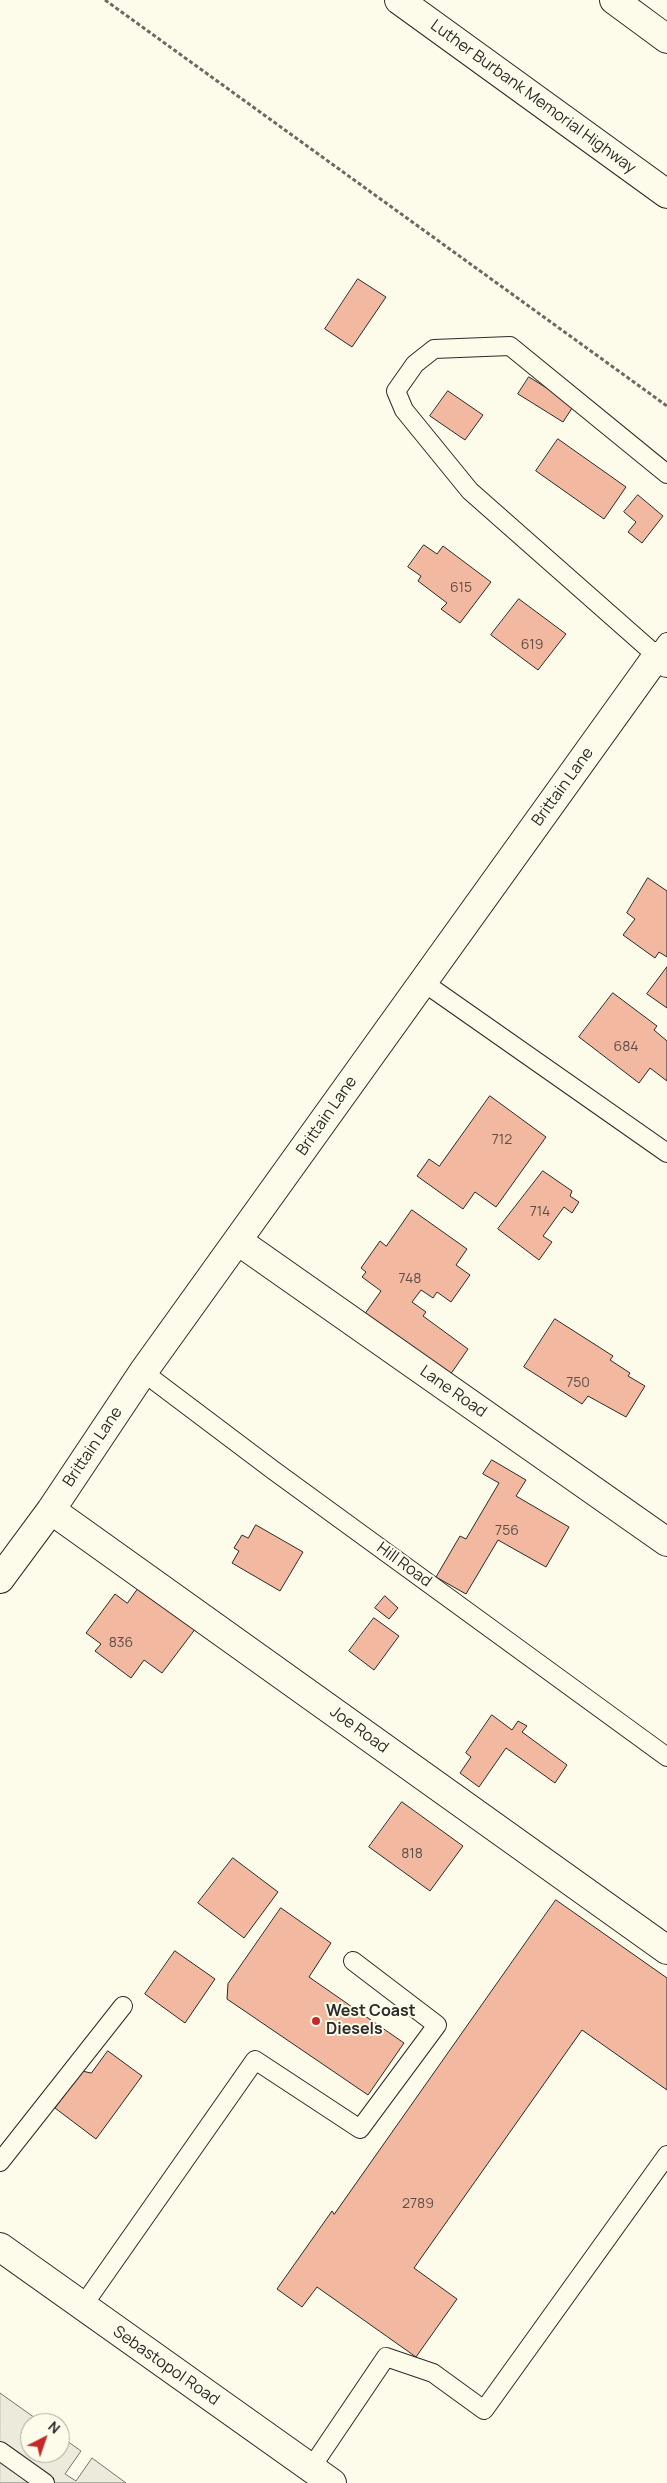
<!DOCTYPE html>
<style>
body{margin:0}
#map{position:relative;width:667px;height:2483px;overflow:hidden;background:#fdfbea;font-family:Manrope,sans-serif}
canvas{display:block}
.north{position:absolute;left:20px;top:2413px;width:50px;height:50px;box-sizing:border-box;background:#fdfbea;border:1px solid #a9a89e;border-radius:50%;rotate:41deg;font-size:14px;font-weight:700;line-height:20px;text-align:center;color:#2b2b2b}
.north::after{content:'';display:block;margin:auto;width:18px;height:22px;background:#c62828;clip-path:polygon(50% 0,100% 100%,50% 72%,0 100%)}
</style>
<div id="map">
<canvas width="667" height="2483"></canvas>
<div class="north">N</div>
</div>
<script>
const ctx = document.querySelector('canvas').getContext('2d');
ctx.lineJoin = 'round';
function fill(path, color) {
  ctx.fillStyle = color;
  ctx.fill(path, 'evenodd');
}
function stroke(path, color, width, dash) {
  ctx.strokeStyle = color;
  ctx.lineWidth = width;
  ctx.lineCap = dash ? 'butt' : 'round';
  ctx.setLineDash(dash || []);
  ctx.stroke(path);
}
function drawText(font, color, halo, rows, align = 'center') {
  ctx.font = font + ' Manrope,sans-serif';
  ctx.lineWidth = 4;
  ctx.setLineDash([]);
  ctx.textBaseline = 'middle';
  ctx.strokeStyle = halo;
  ctx.fillStyle = color;
  for (const [text, x, y, turn = 0] of rows) {
    ctx.save();
    ctx.translate(x, y);
    ctx.rotate((+turn || 0) * Math.PI / 180);
    ctx.textAlign = isNaN(turn) ? turn : align;
    if (halo) ctx.strokeText(text, 0, 0);
    ctx.fillText(text, 0, 0);
    ctx.restore();
  }
}
const parking = new Path2D(`
 M 0,2393 L 42,2423 L 30,2423 L 30,2453 L 60,2453 L 60,2436 L 81,2451 L 65,2474 L 76,2481 L 92,2458 L 126,2483 L 0,2483 Z`);
fill(parking, '#eceadb');
stroke(parking, '#74746e', 1);
const building = new Path2D(`
 M 358,279 L 386,297 L 352,347 L 325,329 Z
 M 529,377 L 574,405 L 563,422 L 518,394 Z
 M 448,391 L 483,415 L 465,440 L 430,416 Z
 M 558,439 L 626,487 L 604,519 L 536,471 Z
 M 638,495 L 663,516 L 642,543 L 628,532 L 636,522 L 624,512 Z
 M 424,545 L 437,554 L 443,546 L 491,582 L 460,623 L 441,609 L 447,603 L 418,581 L 421,576 L 408,567 Z
 M 519,599 L 566,634 L 538,670 L 491,635 Z
 M 648,878 L 667,891 L 667,957 L 659,952 L 655,958 L 623,935 L 635,919 L 627,913 Z
 M 667,967 L 667,1008 L 647,994 Z
 M 613,993 L 657,1026 L 654,1030 L 667,1041 L 667,1081 L 650,1068 L 639,1083 L 579,1037 Z
 M 490,1096 L 546,1137 L 496,1207 L 475,1192 L 463,1209 L 417,1176 L 429,1159 L 439,1166 Z
 M 543,1171 L 572,1191 L 570,1196 L 579,1202 L 572,1213 L 564,1207 L 543,1236 L 552,1242 L 539,1260 L 498,1229 Z
 M 412,1210 L 467,1249 L 456,1265 L 470,1275 L 451,1302 L 437,1292 L 433,1298 L 421,1290 L 412,1302 L 426,1312 L 423,1316 L 468,1349 L 450,1375 L 364,1315 L 381,1291 L 362,1277 L 366,1272 L 361,1268 L 380,1241 L 386,1246 Z
 M 555,1319 L 613,1356 L 610,1360 L 630,1373 L 628,1376 L 645,1386 L 626,1417 L 588,1396 L 582,1404 L 524,1367 Z
 M 492,1460 L 526,1480 L 516,1496 L 569,1527 L 546,1567 L 498,1540 L 466,1594 L 436,1577 L 460,1536 L 466,1539 L 499,1483 L 483,1474 Z
 M 256,1525 L 303,1552 L 280,1591 L 232,1563 L 239,1551 L 234,1548 L 242,1535 L 248,1538 Z
 M 140,1586 L 196,1628 L 162,1673 L 144,1660 L 131,1678 L 95,1651 L 101,1644 L 86,1633 L 115,1594 L 127,1603 Z
 M 385,1596 L 398,1608 L 389,1619 L 375,1608 Z
 M 374,1618 L 399,1636 L 374,1670 L 349,1651 Z
 M 492,1715 L 512,1730 L 518,1721 L 527,1726 L 522,1732 L 567,1765 L 555,1783 L 506,1748 L 479,1787 L 460,1773 L 471,1757 L 466,1753 Z
 M 402,1802 L 463,1846 L 430,1891 L 369,1847 Z
 M 233,1858 L 278,1892 L 244,1938 L 198,1903 Z
 M 556,1900 L 667,1978 L 667,2090 L 582,2030 L 414,2268 L 457,2299 L 416,2357 L 317,2287 L 302,2307 L 277,2289 L 332,2211 L 334,2214 Z
 M 281,1908 L 331,1943 L 309,1977 L 404,2043 L 368,2095 L 227,1999 L 228,1984 Z
 M 175,1951 L 215,1979 L 185,2023 L 145,1994 Z
 M 108,2051 L 142,2076 L 96,2139 L 55,2108 L 82,2071 L 91,2073 Z`);
fill(building, '#f2b8a0');
stroke(building, '#2b2b2b', 1);
const service = new Path2D(`
 M 667,474 L 510,346 L 434,349 L 415,364 L 396,391 L 404,410 L 470,491 L 657,656 L 667,642
 M 423,982 L 667,1153
 M 143,1372 L 273,1470 L 667,1757
 M 0,2162 L 123,2006
 M 82,2307 L 255,2060 L 360,2129 L 437,2025 L 353,1961
 M 0,2451 L 45,2483
 M 311,2468 L 386,2357 L 433,2373 L 484,2410 L 667,2155`);
const minor = new Path2D(`
 M 238,1241 L 667,1542
 M 51,1510 L 667,1950
 M 0,1579 L 51,1510 L 143,1372 L 657,656 L 667,663`);
const secondary = new Path2D(`
 M 0,2247 L 332,2483`);
const motorway = new Path2D(`
 M 399,0 L 667,194
 M 614,0 L 667,39`);
stroke(service, '#2b2b2b', 20);
stroke(minor, '#2b2b2b', 30);
stroke(secondary, '#2b2b2b', 30);
stroke(motorway, '#2b2b2b', 30);
stroke(new Path2D(`
 M 105,0 L 667,406`), '#6a6964', 3, [4, 2.5]);
stroke(service, '#fdfbea', 18);
stroke(minor, '#fdfbea', 28);
stroke(secondary, '#fdfbea', 28);
stroke(motorway, '#fdfbea', 28);
for (const [x, y, r, color] of [
 [316,2021,5,"#c62828"]
]) {
  const dot = new Path2D();
  dot.arc(x, y, r, 0, 2 * Math.PI);
  ctx.fillStyle = color;
  ctx.fill(dot);
  stroke(dot, '#fdfbea', 2);
}
drawText('14px', '#5d4e48', null, [
 ["615",461,588],
 ["619",532,645],
 ["684",626,1047],
 ["712",502,1140],
 ["714",540,1212],
 ["748",410,1279],
 ["750",578,1383],
 ["756",507,1531],
 ["836",121,1643],
 ["818",412,1854],
 ["2789",418,2204]
]);
drawText('16px', '#2b2b2b', '#fdfbea', [
 ["Luther Burbank Memorial Highway",533,97,36],
 ["Brittain Lane",563,787,-54],
 ["Brittain Lane",327,1116,-55],
 ["Lane Road",453,1392,35],
 ["Brittain Lane",93,1447,-56],
 ["Hill Road",404,1565,36],
 ["Joe Road",359,1730,36],
 ["Sebastopol Road",166,2366,35]
]);
drawText('bold 16px', '#2b2b2b', '#fdfbea', [
 ["West Coast",326,2012],
 ["Diesels",326,2030]
], 'left');
</script>
